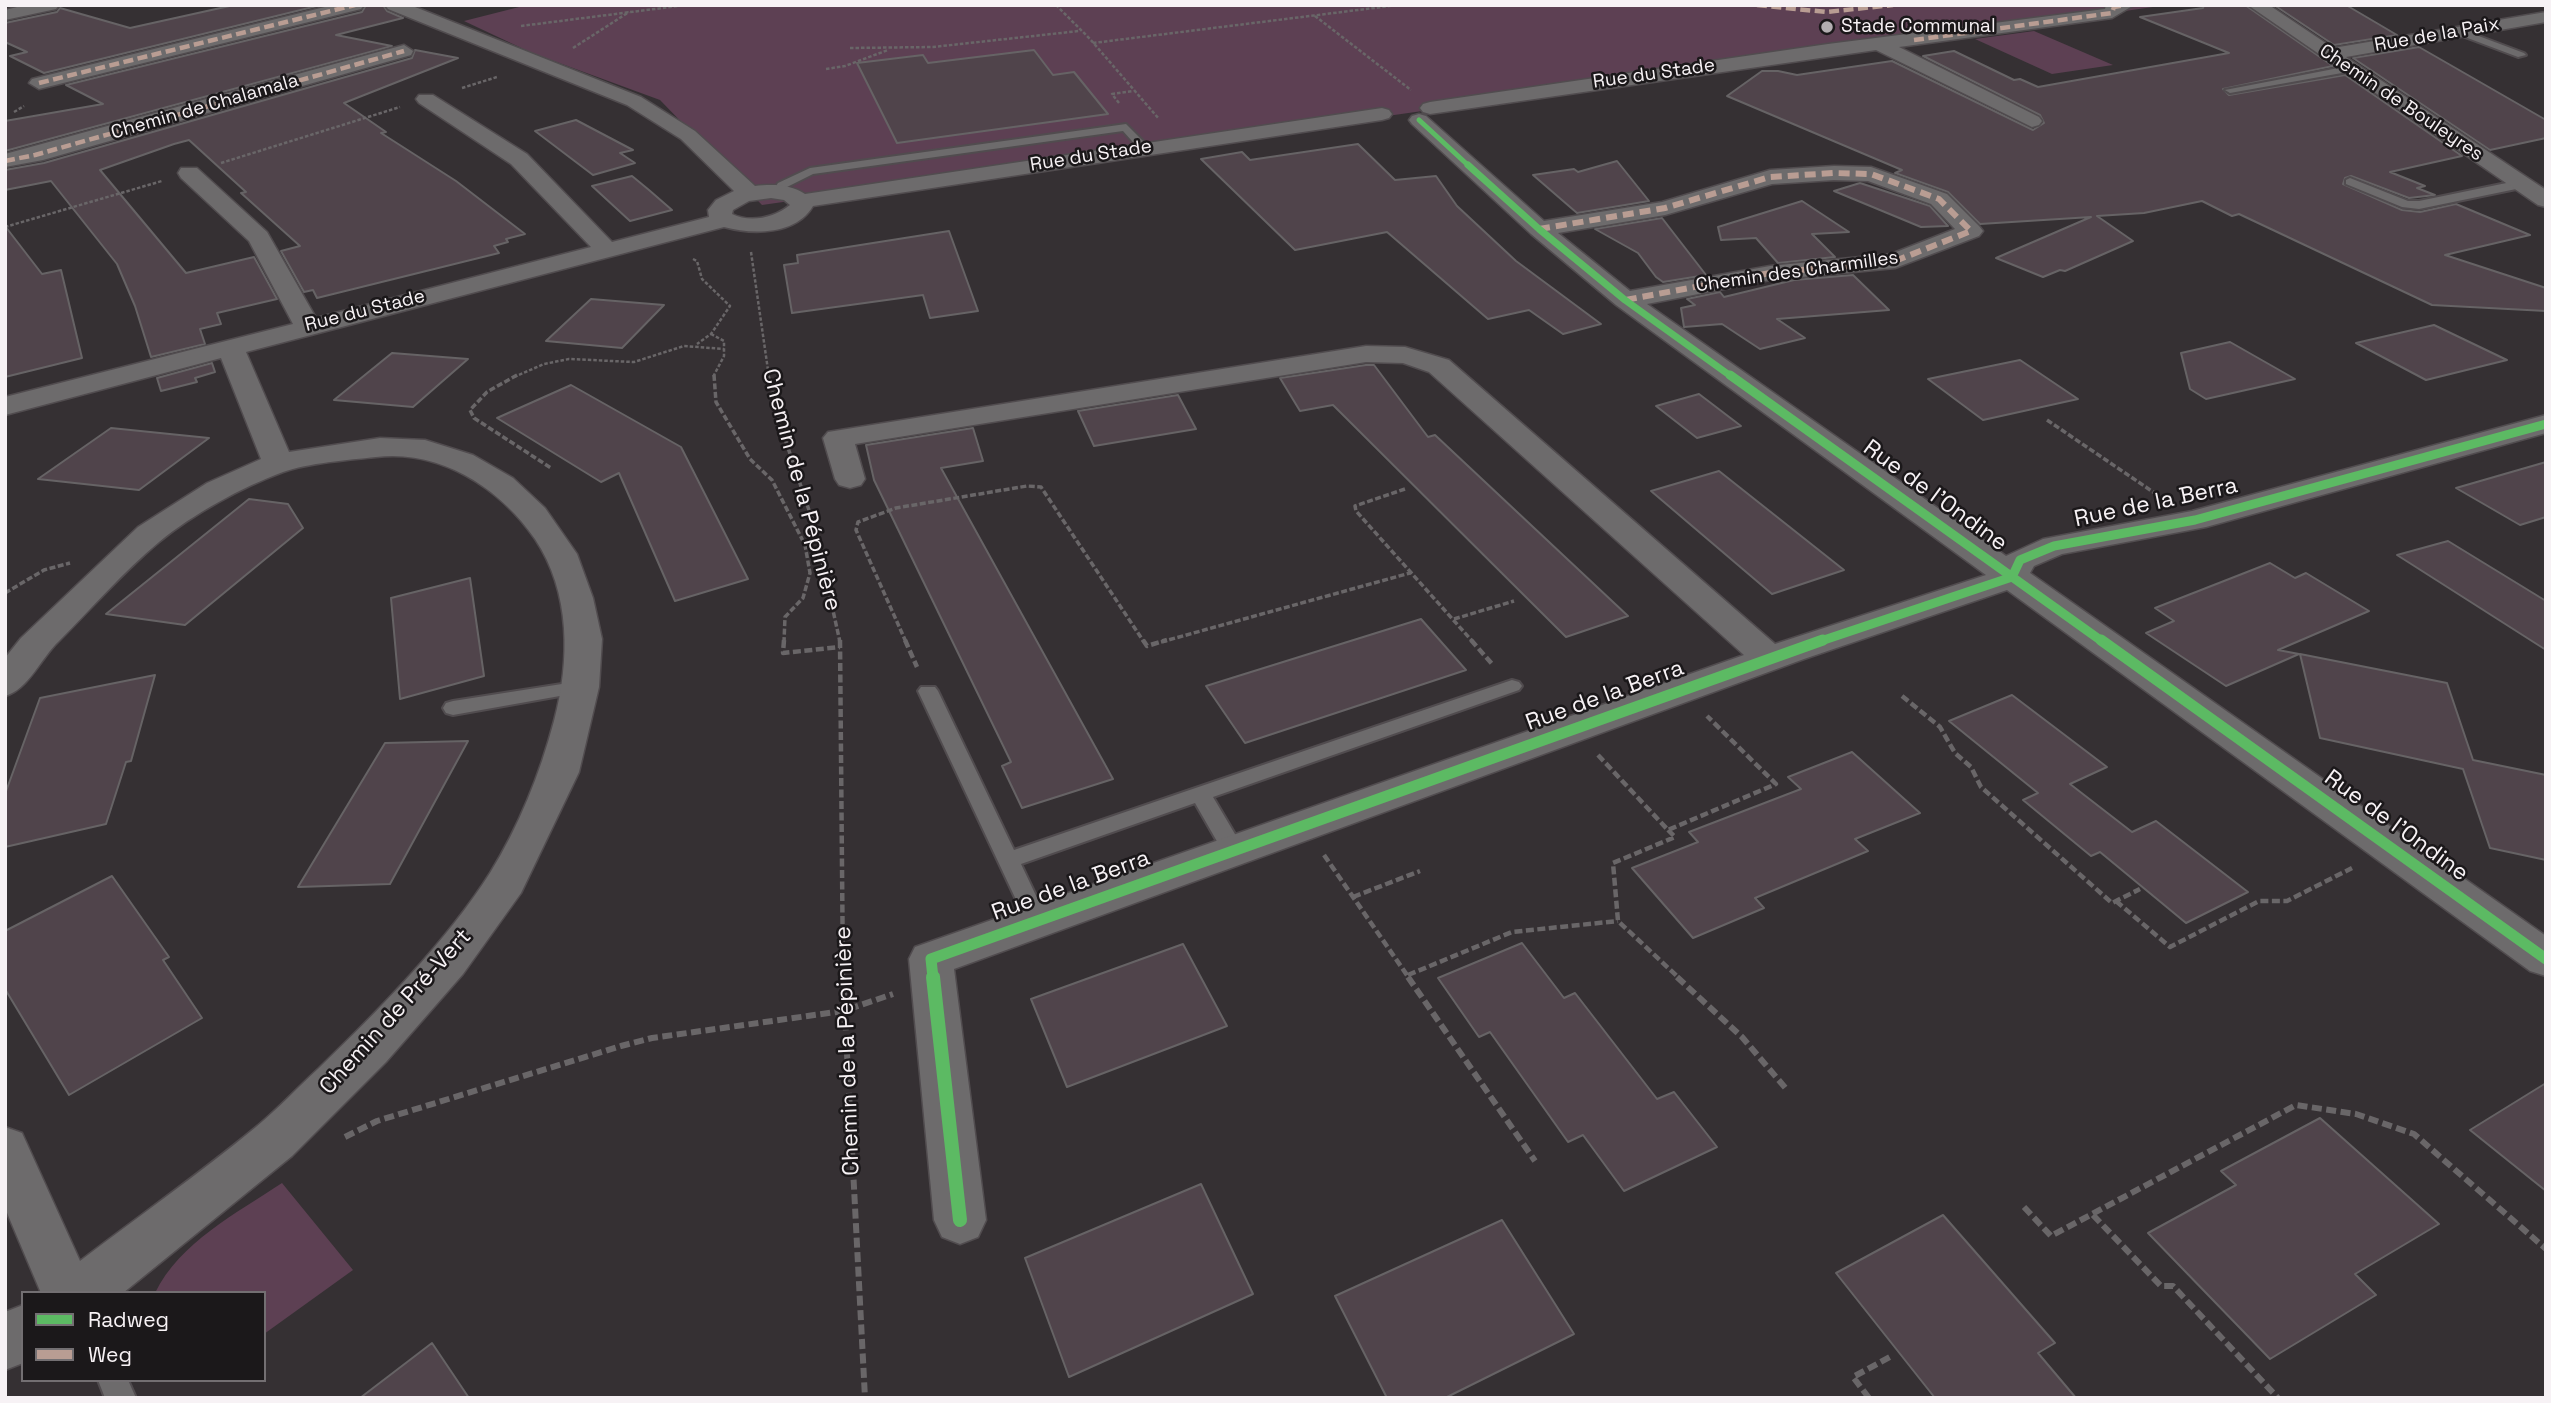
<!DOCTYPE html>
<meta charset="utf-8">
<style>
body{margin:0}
#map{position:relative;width:2551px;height:1403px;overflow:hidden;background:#353033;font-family:"Space Grotesk",sans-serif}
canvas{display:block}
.frame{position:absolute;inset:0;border:7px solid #f7f2f5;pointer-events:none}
.legend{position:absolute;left:21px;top:1291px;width:245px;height:91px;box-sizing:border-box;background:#1b181a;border:2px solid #736f72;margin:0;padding:9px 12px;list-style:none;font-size:21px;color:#f7f2f5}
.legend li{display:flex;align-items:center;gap:14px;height:35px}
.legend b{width:35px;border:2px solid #736f72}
</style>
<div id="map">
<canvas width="2551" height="1403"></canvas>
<div class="frame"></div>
<ul class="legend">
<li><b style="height:9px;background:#5cba63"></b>Radweg</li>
<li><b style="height:9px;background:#b99d93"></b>Weg</li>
</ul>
</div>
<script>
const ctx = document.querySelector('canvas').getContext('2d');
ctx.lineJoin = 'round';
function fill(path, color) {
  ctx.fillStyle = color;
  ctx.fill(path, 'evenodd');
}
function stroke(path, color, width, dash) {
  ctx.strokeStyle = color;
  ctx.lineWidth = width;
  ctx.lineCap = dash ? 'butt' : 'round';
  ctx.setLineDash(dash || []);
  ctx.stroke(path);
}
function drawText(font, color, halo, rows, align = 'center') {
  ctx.font = font + ' "Space Grotesk",sans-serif';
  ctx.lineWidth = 5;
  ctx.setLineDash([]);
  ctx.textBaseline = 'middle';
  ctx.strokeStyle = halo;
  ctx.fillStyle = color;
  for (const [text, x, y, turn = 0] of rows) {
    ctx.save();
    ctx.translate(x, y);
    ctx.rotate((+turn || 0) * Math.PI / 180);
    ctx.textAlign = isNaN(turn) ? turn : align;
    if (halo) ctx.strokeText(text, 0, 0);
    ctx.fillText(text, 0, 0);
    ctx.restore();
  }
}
fill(new Path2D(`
 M 527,5 L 2167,5 L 762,205 L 660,100 L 532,53 L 464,21 Z
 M 2034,31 L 2113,65 L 2052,74 L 1975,39 Z
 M 282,1183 L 353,1270 L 264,1334 L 264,1293 L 155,1293 C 180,1242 237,1213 282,1183 Z`), '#5d4053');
const building = new Path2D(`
 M 234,5 L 321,5 L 44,73 L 10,56 L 27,52 L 5,42 L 5,23 L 57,12 L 60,8 L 130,28 Z
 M 366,5 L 383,5 L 387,11 L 403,18 L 336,35 L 392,46 L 5,151 L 5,121 L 103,104 L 66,85 L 362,12 Z
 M 2204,5 L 2245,5 L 2333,66 L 2223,89 L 2229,95 L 2345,75 L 2462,156 L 2390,172 L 2425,186 L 2417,188 L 2435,195 L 2409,198 L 2351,176 L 2345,178 L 2343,184 L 2402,210 L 2420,212 L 2456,204 L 2530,235 L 2445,255 L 2546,288 L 2546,311 L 2432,305 L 2239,214 L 2232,216 L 2202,201 L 2144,213 L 2097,216 L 2133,241 L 2065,271 L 2060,270 L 2043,277 L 1996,258 L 2091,217 L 1980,224 L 1948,192 L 1895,173 L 1902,170 L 1727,96 L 1762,71 L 1778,71 L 1797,75 L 1892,61 L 2033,130 L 2044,123 L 2040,115 L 1923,56 L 1954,51 L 2014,80 L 2020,79 L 2038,87 L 2229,53 L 2140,17 L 2203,8 Z
 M 2274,5 L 2346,5 L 2397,35 L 2334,45 Z
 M 2419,47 L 2546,120 L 2546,138 L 2490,150 L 2353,58 Z
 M 415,50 L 458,58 L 344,103 L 386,132 L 381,133 L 456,181 L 525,234 L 506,239 L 508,242 L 494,246 L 499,253 L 317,298 L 313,290 L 304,292 L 281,251 L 300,246 L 241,193 L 246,192 L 189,140 L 174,144 L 100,170 L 186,273 L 254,257 L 277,299 L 217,313 L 221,324 L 200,329 L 205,344 L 151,357 L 135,306 L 117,264 L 51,181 L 5,190 L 5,170 L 44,163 L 412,58 Z
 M 1034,50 L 1053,75 L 1074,72 L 1108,114 L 897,143 L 857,63 L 923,55 L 928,63 Z
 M 576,120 L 633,150 L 620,153 L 635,163 L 593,175 L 535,131 Z
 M 1358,144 L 1395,180 L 1436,176 L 1457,206 L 1516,261 L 1601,324 L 1563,334 L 1529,310 L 1488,319 L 1387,232 L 1295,250 L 1201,159 L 1242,152 L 1250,160 Z
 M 1617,161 L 1649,201 L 1577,213 L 1533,175 L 1574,169 L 1578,172 Z
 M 632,176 L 649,190 L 672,210 L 630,221 L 592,186 Z
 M 1860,183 L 1930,206 L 1948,226 L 1921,227 L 1834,191 Z
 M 1802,201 L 1849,232 L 1812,234 L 1835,257 L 1778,263 L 1756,238 L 1721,240 L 1718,227 Z
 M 1662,218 L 1706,275 L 1663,282 L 1656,277 L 1638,253 L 1595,229 Z
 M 5,226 L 42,274 L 61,270 L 82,358 L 5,377 Z
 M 949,231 L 978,311 L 930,318 L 923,295 L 792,313 L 784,265 L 798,263 L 797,255 Z
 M 1853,275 L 1889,310 L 1777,319 L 1805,338 L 1760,349 L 1722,324 L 1684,327 L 1681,308 L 1695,305 L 1687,299 L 1720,292 L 1724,297 L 1794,280 Z
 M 591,299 L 664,305 L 622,348 L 546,341 Z
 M 2434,325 L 2507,360 L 2426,380 L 2356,343 Z
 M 2230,342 L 2295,379 L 2206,399 L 2190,389 L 2181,353 Z
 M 392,353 L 468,359 L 413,407 L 334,400 Z
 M 2020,360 L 2078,399 L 1983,420 L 1928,379 Z
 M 212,363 L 215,372 L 195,378 L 197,382 L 161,391 L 157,378 Z
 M 1366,365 L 1374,365 L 1428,437 L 1435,435 L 1628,616 L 1566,637 L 1333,405 L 1300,411 L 1280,378 Z
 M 571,385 L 681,447 L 748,579 L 675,601 L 619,473 L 601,482 L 497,418 Z
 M 1699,394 L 1741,426 L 1697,438 L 1656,406 Z
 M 1178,395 L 1196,429 L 1094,446 L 1078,411 Z
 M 111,428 L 209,438 L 139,490 L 38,479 Z
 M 973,428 L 983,461 L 941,468 L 1113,779 L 1022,808 L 1002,766 L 1011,762 L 874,480 L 866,445 Z
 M 2546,462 L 2546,517 L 2520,525 L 2456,488 Z
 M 1719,471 L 1844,570 L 1772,594 L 1651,491 Z
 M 249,499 L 288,504 L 303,528 L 185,625 L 106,614 Z
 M 2448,541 L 2546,601 L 2546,650 L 2397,555 Z
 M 2270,563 L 2295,578 L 2306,573 L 2369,611 L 2278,650 L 2299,654 L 2226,686 L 2146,633 L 2174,621 L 2155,608 Z
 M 470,578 L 484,676 L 400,699 L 391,598 Z
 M 1421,619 L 1466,670 L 1245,743 L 1206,686 Z
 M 2300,654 L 2447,683 L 2473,760 L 2546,775 L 2546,860 L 2490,848 L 2463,769 L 2320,738 Z
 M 155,675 L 131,761 L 126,762 L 106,824 L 5,847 L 5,794 L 40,698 Z
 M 2012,695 L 2107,767 L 2070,784 L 2132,832 L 2156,821 L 2248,892 L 2186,923 L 2100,852 L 2091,856 L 2023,800 L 2038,793 L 1949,721 Z
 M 468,741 L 390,884 L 298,887 L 385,743 Z
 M 1852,752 L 1920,813 L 1855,839 L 1868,851 L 1755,898 L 1764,908 L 1693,938 L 1632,868 L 1698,842 L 1689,832 L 1801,789 L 1788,777 Z
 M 112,876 L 169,957 L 163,960 L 202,1018 L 69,1095 L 5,989 L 5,931 Z
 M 1522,943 L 1564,998 L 1575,993 L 1657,1099 L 1674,1092 L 1717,1147 L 1624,1191 L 1583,1135 L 1568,1142 L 1490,1032 L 1479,1037 L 1438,978 Z
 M 1183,944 L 1227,1026 L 1067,1087 L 1031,999 Z
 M 2546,1083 L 2546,1191 L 2470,1130 Z
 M 2320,1118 L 2439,1224 L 2355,1274 L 2376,1295 L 2270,1359 L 2148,1233 L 2236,1185 L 2221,1171 Z
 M 1201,1184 L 1253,1294 L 1069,1377 L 1025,1258 Z
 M 1943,1215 L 2055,1343 L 2038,1353 L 2076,1398 L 1935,1398 L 1836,1273 Z
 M 1502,1220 L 1574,1334 L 1445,1398 L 1387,1398 L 1335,1296 Z
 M 432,1343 L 469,1398 L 360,1398 Z`);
fill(building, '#50444b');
stroke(building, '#666365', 2);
const lane = new Path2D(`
 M 2460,29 L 2524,53 L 2526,55 L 2518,57 L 2457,34 L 2455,32 Z
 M 2349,66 L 2353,67 L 2353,71 L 2230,93 L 2225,90 Z
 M 1126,124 L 1148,146 L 1148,150 L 1140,150 L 1123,131 L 813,174 L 787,187 L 782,195 L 772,192 L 778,183 L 810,168 Z
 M 2350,178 L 2408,201 L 2419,201 L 2521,180 L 2527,184 L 2521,188 L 2419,209 L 2402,207 L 2346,184 L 2346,180 Z
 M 1512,680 L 1519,682 L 1522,686 L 1519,690 L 1213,797 L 1245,851 L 1242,857 L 1234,859 L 1226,857 L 1195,803 L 1021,864 L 1048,921 L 1045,927 L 1037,930 L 1029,927 L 1026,921 L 918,691 L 921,687 L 935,687 L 938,691 L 1014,850 Z
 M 581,681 L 588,683 L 591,687 L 588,691 L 453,715 L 446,713 L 443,708 L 446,703 L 453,701 Z
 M 98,1380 L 128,1380 L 136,1398 L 105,1398 Z`);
const street = new Path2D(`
 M 25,5 L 59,5 L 56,9 L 5,20 L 5,10 Z
 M 333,5 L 364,5 L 361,9 L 39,89 L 29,83 L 32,79 Z
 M 385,5 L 410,5 L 641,97 L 695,131 L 755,186 C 771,184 791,184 805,194 L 1382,108 L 1389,110 L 1392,114 L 1389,118 L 1382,120 L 813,206 C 796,235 753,235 724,227 L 246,352 L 289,452 L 380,438 L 425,440 L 473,455 L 513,478 L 545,508 L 577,554 L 593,598 L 602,639 L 599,687 L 579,772 L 521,893 L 463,974 L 386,1062 L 292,1156 L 123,1293 L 41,1293 L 5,1208 L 5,1127 L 22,1133 L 80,1261 C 139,1216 199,1174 256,1127 C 278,1109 298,1087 319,1068 C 377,1012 447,941 490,873 C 519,826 540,774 554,721 C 570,661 571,593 535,539 C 500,488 440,449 376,457 C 348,460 308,463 283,472 C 242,487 193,514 159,542 C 124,571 92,608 59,641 C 41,658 28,690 5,696 L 5,658 L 21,638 L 138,527 L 207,483 L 261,459 L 221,358 L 5,415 L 5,397 L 293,324 L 249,241 L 181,178 L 178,173 L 181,168 L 197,168 L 267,232 L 316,318 L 591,247 L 511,164 L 419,103 L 416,99 L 419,95 L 433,95 L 527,154 L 612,242 L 709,217 L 708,210 L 716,200 L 734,191 L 681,139 L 627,105 L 388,9 ZM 771,198 L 784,200 L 790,205 C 774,218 750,223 732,214 L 733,210 L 749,201 Z
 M 2106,5 L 2134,5 L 2112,18 L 1899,47 L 2039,117 L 2042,121 L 2039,125 L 2032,127 L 1876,50 L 1430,114 L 1423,112 L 1420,108 L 1423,104 L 1430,102 L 1828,44 L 2105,9 Z
 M 2248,5 L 2269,5 L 2333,48 L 2546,12 L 2546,22 L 2346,57 L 2546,190 L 2546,207 L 2538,205 Z
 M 404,45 L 413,51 L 411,55 L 43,160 L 5,167 L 5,154 Z
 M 1419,114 L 1426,116 L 1544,221 L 1662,202 L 1770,170 L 1834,166 L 1871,167 L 1947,194 L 1979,226 L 1983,231 L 1979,236 L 1895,268 L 1770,280 L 1647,304 L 2006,556 L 2043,539 L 2192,511 L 2546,415 L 2546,433 L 2206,527 L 2062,554 L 2034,566 L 2030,573 L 2546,936 L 2546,976 L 2530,971 L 2007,590 L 1804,659 L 954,969 L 986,1220 L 978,1237 L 960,1244 L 942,1237 L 934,1220 L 909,959 L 915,947 L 1744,655 L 1429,372 L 1403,363 L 1366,362 L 855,444 L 865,479 L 861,485 L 850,488 L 839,485 L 835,479 L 823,438 L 828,432 L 1366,346 L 1405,347 L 1449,360 L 1775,644 L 1986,575 L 1616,305 L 1531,234 L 1412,124 L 1409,120 L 1412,116 ZM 1834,180 L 1868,181 L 1931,204 L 1955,229 L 1891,254 L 1770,266 L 1630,291 L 1558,233 L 1665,215 L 1772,184 Z
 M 23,1305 L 23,1363 L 5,1370 L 5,1312 Z`);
stroke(lane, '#514c4f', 4);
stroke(street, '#514c4f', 3);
stroke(new Path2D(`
 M 1056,5 L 1090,39 L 1159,119
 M 1315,16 L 1411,90
 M 521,26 L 686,5
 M 1093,43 L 1398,5
 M 573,48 L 629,12
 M 850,48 L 933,47 L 1079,31
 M 826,69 L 845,66 L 888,50
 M 462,88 L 497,77
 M 1119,103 L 1112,94 L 1133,91
 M 14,112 L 24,106
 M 221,163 L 400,107
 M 5,227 L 162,181
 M 751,252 L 769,377
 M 693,259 L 697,261 L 702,279 L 730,306 L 711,334 L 697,344
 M 711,334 L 724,341 L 724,356 L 713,377
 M 514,377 L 544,364 L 569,359 L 634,362 L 684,346 L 724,349`), '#696668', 2.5, [3.5, 2]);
stroke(new Path2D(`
 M 517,375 L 487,392 L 470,410 L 474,418 L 551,468
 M 714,375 L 716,402 L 750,459 L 772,480 L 805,545 L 810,573 L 803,598 L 785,617 L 784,642
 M 768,375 L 782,430 L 814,525 L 840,642
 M 2047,420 L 2159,496
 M 1405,489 L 1355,506 L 1356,511 L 1473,642
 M 5,593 L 44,570 L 70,563
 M 1454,619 L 1514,601
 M 906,642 L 856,530 L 858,522 L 896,508 L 1027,486 L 1041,487 L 1144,642
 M 1161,642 L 1410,573`), '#696668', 3.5, [6, 2.5]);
stroke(new Path2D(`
 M 784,640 L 783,653 L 840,647
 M 840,640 L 843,978
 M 905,640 L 917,667
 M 1143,640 L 1147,646 L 1167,640
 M 1471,640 L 1493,665
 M 1902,696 L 1940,727 L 1955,753 L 1971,767 L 1981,787 L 2112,903 L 2140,889
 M 1598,755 L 1668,830 L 1776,784 L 1707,716
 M 1668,830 L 1675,837 L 1613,863 L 1618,921 L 1679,978
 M 1324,855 L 1409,978
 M 1353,897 L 1420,871
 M 2116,901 L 2170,947 L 2259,901 L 2287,901 L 2352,868
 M 1408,975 L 1512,932 L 1618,921`), '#696668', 4.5, [8, 3.5]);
stroke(new Path2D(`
 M 843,977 L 865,1398
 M 1408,977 L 1535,1161
 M 1677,977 L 1742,1037 L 1788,1091
 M 345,1137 L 377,1121 L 621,1046 L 652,1038 L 843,1011 L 893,994
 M 2024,1207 L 2051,1236 L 2296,1105 L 2356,1114 L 2414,1134 L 2546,1249
 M 2093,1215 L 2161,1286 L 2173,1286 L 2278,1398
 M 1869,1398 L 1853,1377 L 1890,1357`), '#696668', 6, [10, 4.5]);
fill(lane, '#6d6b6c');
fill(street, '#6d6b6c');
stroke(new Path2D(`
 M 1757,5 L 1826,12 L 1893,5
 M 1914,40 L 2112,13 L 2114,7 L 2125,5
 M 39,83 L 355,5
 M 5,161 L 35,155 L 404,51`), '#b99d93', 4.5, [10, 4.5]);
stroke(new Path2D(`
 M 1539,229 L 1665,208 L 1770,177 L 1834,173 L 1871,174 L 1939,199 L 1971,231 L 1895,261 L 1770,273 L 1625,300`), '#b99d93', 6, [11, 6]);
stroke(new Path2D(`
 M 1419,120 L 1470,167`), '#5cba63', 5);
stroke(new Path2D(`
 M 1468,165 L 1539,229 L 1625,300 L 1732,377`), '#5cba63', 7);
stroke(new Path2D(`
 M 1730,375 L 2103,642
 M 1818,642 L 2012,577 L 2020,560 L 2054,546 L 2195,520 L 2546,424`), '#5cba63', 9);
stroke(new Path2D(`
 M 2101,640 L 2546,959
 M 933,978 L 931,959 L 1823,640`), '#5cba63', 11);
stroke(new Path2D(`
 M 933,977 L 960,1220`), '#5cba63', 14);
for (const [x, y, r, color] of [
 [1827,27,7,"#b3aeb1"]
]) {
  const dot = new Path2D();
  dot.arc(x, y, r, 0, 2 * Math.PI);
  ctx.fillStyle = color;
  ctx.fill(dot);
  stroke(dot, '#1b181a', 2.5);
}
drawText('19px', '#f7f2f5', '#1b181a', [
 ["Stade Communal",1841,27]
], 'left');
drawText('19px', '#f7f2f5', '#1b181a', [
 ["Rue de la Paix",2437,35,-10],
 ["Rue du Stade",1654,74,-8],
 ["Chemin de Bouleyres",2401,103,34],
 ["Chemin de Chalamala",205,107,-16],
 ["Rue du Stade",1091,156,-9],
 ["Chemin des Charmilles",1797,272,-8],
 ["Rue du Stade",365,311,-14]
]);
drawText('23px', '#f7f2f5', '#1b181a', [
 ["Chemin de la Pépinière",801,490,75],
 ["Rue de l'Ondine",1935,496,36],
 ["Rue de la Berra",2156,503,-12],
 ["Rue de la Berra",1605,696,-20],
 ["Rue de l'Ondine",2396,826,36],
 ["Rue de la Berra",1071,886,-20],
 ["Chemin de Pré-Vert",396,1012,-48],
 ["Chemin de la Pépinière",848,1051,-92]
]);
</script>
